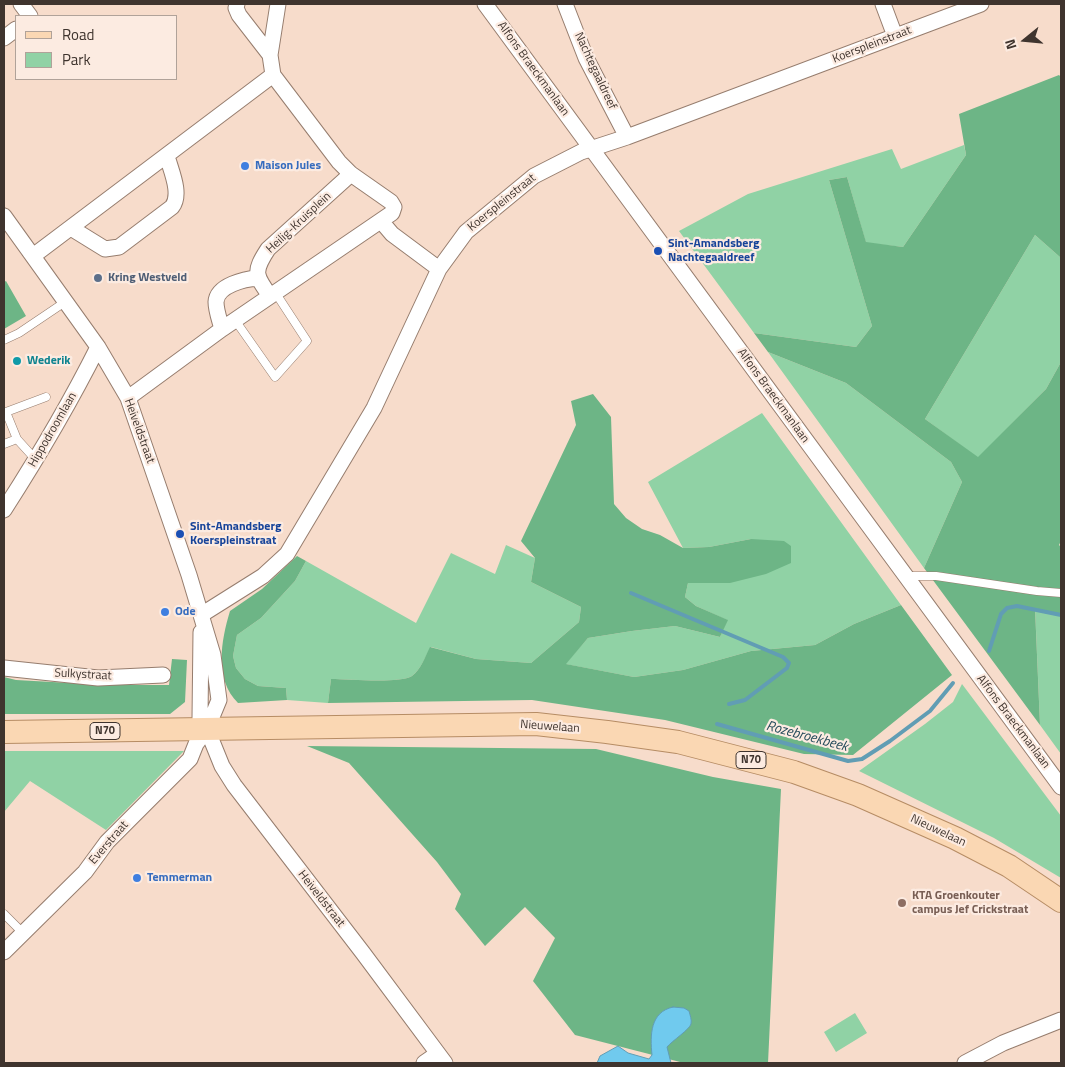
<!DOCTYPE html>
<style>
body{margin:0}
#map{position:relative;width:1065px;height:1067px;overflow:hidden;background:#f7dccb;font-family:"Titillium Web",sans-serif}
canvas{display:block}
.frame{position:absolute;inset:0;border:5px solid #3f342e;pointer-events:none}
.legend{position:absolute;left:15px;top:15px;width:162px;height:65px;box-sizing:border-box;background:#fcebe1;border:1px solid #b0a299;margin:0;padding:6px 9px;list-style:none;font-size:15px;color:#3f342e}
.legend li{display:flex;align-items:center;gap:10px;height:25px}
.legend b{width:25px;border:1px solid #b0a299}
.north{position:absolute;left:1000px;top:15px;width:50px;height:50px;-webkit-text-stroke:4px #fcebe1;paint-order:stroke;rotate:253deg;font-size:14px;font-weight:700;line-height:20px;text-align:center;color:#3f342e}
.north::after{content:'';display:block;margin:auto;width:18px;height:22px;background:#3f342e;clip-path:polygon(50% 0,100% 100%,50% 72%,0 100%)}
</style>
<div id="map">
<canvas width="1065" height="1067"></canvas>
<div class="frame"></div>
<ul class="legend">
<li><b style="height:6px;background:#fad7b3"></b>Road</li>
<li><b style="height:14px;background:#90d2a5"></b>Park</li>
</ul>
<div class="north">N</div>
</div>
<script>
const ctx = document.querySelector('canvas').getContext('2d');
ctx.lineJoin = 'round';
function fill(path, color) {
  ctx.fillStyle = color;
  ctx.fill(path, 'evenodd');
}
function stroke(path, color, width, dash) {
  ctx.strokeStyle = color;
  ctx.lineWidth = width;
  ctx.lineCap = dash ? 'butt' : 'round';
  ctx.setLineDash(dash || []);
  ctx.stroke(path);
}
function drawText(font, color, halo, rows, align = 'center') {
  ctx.font = font + ' "Titillium Web",sans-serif';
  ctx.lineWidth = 4.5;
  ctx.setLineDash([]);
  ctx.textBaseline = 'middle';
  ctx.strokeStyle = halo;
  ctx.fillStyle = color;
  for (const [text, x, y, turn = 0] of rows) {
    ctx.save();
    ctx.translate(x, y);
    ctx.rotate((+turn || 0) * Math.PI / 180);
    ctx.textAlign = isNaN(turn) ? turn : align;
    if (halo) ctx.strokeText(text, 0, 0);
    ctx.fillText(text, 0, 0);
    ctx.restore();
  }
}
fill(new Path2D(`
 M 964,145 L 966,155 L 903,247 L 866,243 L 847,177 L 829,180 L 872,326 L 856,347 L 754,333 L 679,231 L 748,194 L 892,149 L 901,169 Z
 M 1035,235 L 1061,258 L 1061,362 L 1046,389 L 978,458 L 925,419 Z
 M 768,352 L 846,383 L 951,462 L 962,482 L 924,568 Z
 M 762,413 L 901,605 L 854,624 L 815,645 L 751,651 L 683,670 L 634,677 L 565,664 L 588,638 L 632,631 L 675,626 L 720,637 L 727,620 L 696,606 L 685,597 L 688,583 L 730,583 L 751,539 L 709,547 L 683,548 L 648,482 Z
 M 506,545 L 535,558 L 531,582 L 581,607 L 579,622 L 531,663 L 476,659 L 431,647 C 425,657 421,669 412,676 C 399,684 348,679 331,679 L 328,703 L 287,700 L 286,688 L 258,686 L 245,679 L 236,668 L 233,656 L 237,635 L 261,618 L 295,581 L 306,561 L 416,623 L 451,553 L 495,574 Z
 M 1035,607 L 1061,615 L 1061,754 L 1040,725 Z
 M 962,684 L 1061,816 L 1061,878 L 994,838 L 859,771 L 925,724 L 953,702 Z
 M 4,751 L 184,751 L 106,830 L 30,781 L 4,812 Z
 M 855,1013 L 867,1033 L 836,1052 L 824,1032 Z`), '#90d2a5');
fill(new Path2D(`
 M 1059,75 L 1061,77 L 1061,258 L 1035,235 L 925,419 L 978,457 L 1046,389 L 1061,362 L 1061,541 L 1059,545 L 1061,547 L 1061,615 L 1035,608 L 1040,725 L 924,568 L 962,482 L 951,462 L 846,383 L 768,352 L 754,333 L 856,347 L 872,326 L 829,180 L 847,177 L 866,242 L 903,247 L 966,155 L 959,114 Z
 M 6,281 L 26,316 L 4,329 L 4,282 Z
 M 593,394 L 611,417 L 614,504 L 626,518 L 642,529 L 660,535 L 683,548 L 709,547 L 751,539 L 784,541 L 791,546 L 791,563 L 766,574 L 730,583 L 688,583 L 685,597 L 696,606 L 728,620 L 720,637 L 675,626 L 632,631 L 588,638 L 566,664 L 634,677 L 683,670 L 751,651 L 815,645 L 854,624 L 901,605 L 952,675 L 853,755 L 804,754 L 665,720 L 532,700 L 328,703 L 331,679 C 348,679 399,684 412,676 C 421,669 425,657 430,647 L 476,659 L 531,663 L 579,622 L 581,607 L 531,582 L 535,558 L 521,541 L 576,425 L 571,401 Z
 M 297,556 L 306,561 L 295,581 L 261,618 L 237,635 L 233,656 L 236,668 L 245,679 L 258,686 L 286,688 L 287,700 L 238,703 C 214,679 221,641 230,611 L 262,589 Z
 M 172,659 L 187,660 L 185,702 L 170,714 L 4,714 L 4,677 L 16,680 L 106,685 L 169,685 Z
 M 307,746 L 596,749 L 713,777 L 781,789 L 768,1063 L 684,1063 L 575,1035 L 533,981 L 555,938 L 525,907 L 485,946 L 455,909 L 461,894 L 437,862 L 349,763 Z`), '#6db586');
const water = new Path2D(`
 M 673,1007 L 684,1008 L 689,1011 C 690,1015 692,1020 691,1024 C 690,1029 672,1041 667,1047 L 671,1063 L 597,1063 L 600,1056 L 618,1046 L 628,1053 L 649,1059 L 652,1055 C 650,1035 650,1012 673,1007 Z`);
fill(water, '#70caee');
stroke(water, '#619db4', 1);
stroke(new Path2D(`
 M 631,593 L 783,657 L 789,663 L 787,668 L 745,700 L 729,704
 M 989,651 L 1001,614 L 1007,608 L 1017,606 L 1061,615
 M 717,724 L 848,761 L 862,759 L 890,741 L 930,711 L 953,683`), '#619db4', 4);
const service = new Path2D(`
 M 235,320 L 275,377 L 307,341 L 275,292
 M 4,340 L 19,333 L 65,302
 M 6,412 L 46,397
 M 4,413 L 6,412 L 17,439
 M 4,444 L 17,439 L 36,460
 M 906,576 L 936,576 L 1037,591 L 1061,593
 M 4,914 L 23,933`);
const minor = new Path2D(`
 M 21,4 L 30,16
 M 237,4 L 236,8 L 239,15 L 270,55
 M 485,4 L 1061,787
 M 565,4 L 586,58 L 627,137
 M 883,4 L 895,36
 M 4,38 L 16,29
 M 4,216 L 98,347 L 128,398 L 189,575 L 213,655 L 219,700 L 207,729 L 196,744 L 190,759 L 107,842 L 85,872 L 4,952
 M 381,221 L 392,234 L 439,269
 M 71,228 L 105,249 L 119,247 L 172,207 C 182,194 171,171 167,156
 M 33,256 L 273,75
 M 270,296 C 255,275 253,272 268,249 L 351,174
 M 222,329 C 220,321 216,311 216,302 C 217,285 245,279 258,278
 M 128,398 L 222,329 L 392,213 L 394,207 L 391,202 L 351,174 L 339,162 L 273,75 L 270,55 L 278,4
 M 4,510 C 38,457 70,403 98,347
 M 201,615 L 263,576 L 287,554 L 374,408 L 439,269 L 466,232 L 534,176 L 581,152 L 627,137 L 981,4
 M 201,632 L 200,718 L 207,729 L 222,766 L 234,785 L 363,953 L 445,1063
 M 4,668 L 98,678 L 163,675
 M 424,1063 L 437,1054
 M 965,1063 L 1003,1043 L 1061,1020`);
const primary = new Path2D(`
 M 4,732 L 536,724 L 607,732 L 678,742 L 794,772 L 858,795 L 955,838 L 1009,866 L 1061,901`);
stroke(service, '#967d6e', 9);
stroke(minor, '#967d6e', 17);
stroke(primary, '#b68c64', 24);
stroke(service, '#fff', 8);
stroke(minor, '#fff', 15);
stroke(primary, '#fad7b3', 22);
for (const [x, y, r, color] of [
 [245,166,5,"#3f7fe0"],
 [658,251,5,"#1a4fb4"],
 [98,278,5,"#5c6f8a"],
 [17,361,5,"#0f9aa8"],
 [180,534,5,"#1a4fb4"],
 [165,612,5,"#3f7fe0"],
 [137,878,5,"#3f7fe0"],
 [902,903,5,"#8d6e63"]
]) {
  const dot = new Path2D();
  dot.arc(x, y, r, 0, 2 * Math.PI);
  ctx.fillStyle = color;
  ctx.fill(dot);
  stroke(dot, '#fcebe1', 2);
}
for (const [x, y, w] of [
 [105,731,30],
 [751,760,30]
]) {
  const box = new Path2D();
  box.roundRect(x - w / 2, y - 8.5, w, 17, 4);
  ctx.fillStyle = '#fcebe1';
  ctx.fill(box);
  stroke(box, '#3f342e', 1);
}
drawText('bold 11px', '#3f342e', null, [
 ["N70",105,731],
 ["N70",751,760]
]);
drawText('12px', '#3f342e', '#fcebe1', [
 ["Koerspleinstraat",872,45,-21],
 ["Alfons Braeckmanlaan",533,69,54],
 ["Nachtegaaldreef",595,71,65],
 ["Koerspleinstraat",502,203,-39],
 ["Heilig-Kruisplein",299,223,-43],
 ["Alfons Braeckmanlaan",773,396,54],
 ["Hippodroomlaan",53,430,-60],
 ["Heiveldstraat",139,431,70],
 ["Sulkystraat",83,675,3],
 ["Alfons Braeckmanlaan",1013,722,53],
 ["Nieuwelaan",550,727,4],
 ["Nieuwelaan",938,831,25],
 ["Everstraat",109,843,-49],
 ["Heiveldstraat",321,899,52]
]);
drawText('bold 12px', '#366cbe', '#fcebe1', [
 ["Maison Jules",255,166],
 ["Ode",175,612],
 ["Temmerman",147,878]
], 'left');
drawText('bold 12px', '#164399', '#fcebe1', [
 ["Sint-Amandsberg",668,244],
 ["Nachtegaaldreef",668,258],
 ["Sint-Amandsberg",190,527],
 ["Koerspleinstraat",190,541]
], 'left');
drawText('bold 12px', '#4e5e75', '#fcebe1', [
 ["Kring Westveld",108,278]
], 'left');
drawText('bold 12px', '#0d838f', '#fcebe1', [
 ["Wederik",27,361]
], 'left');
drawText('bold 12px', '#785e54', '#fcebe1', [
 ["KTA Groenkouter",912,896],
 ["campus Jef Crickstraat",912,910]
], 'left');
drawText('italic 14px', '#244b5b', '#fcebe1', [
 ["Rozebroekbeek",807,737,15]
]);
</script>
